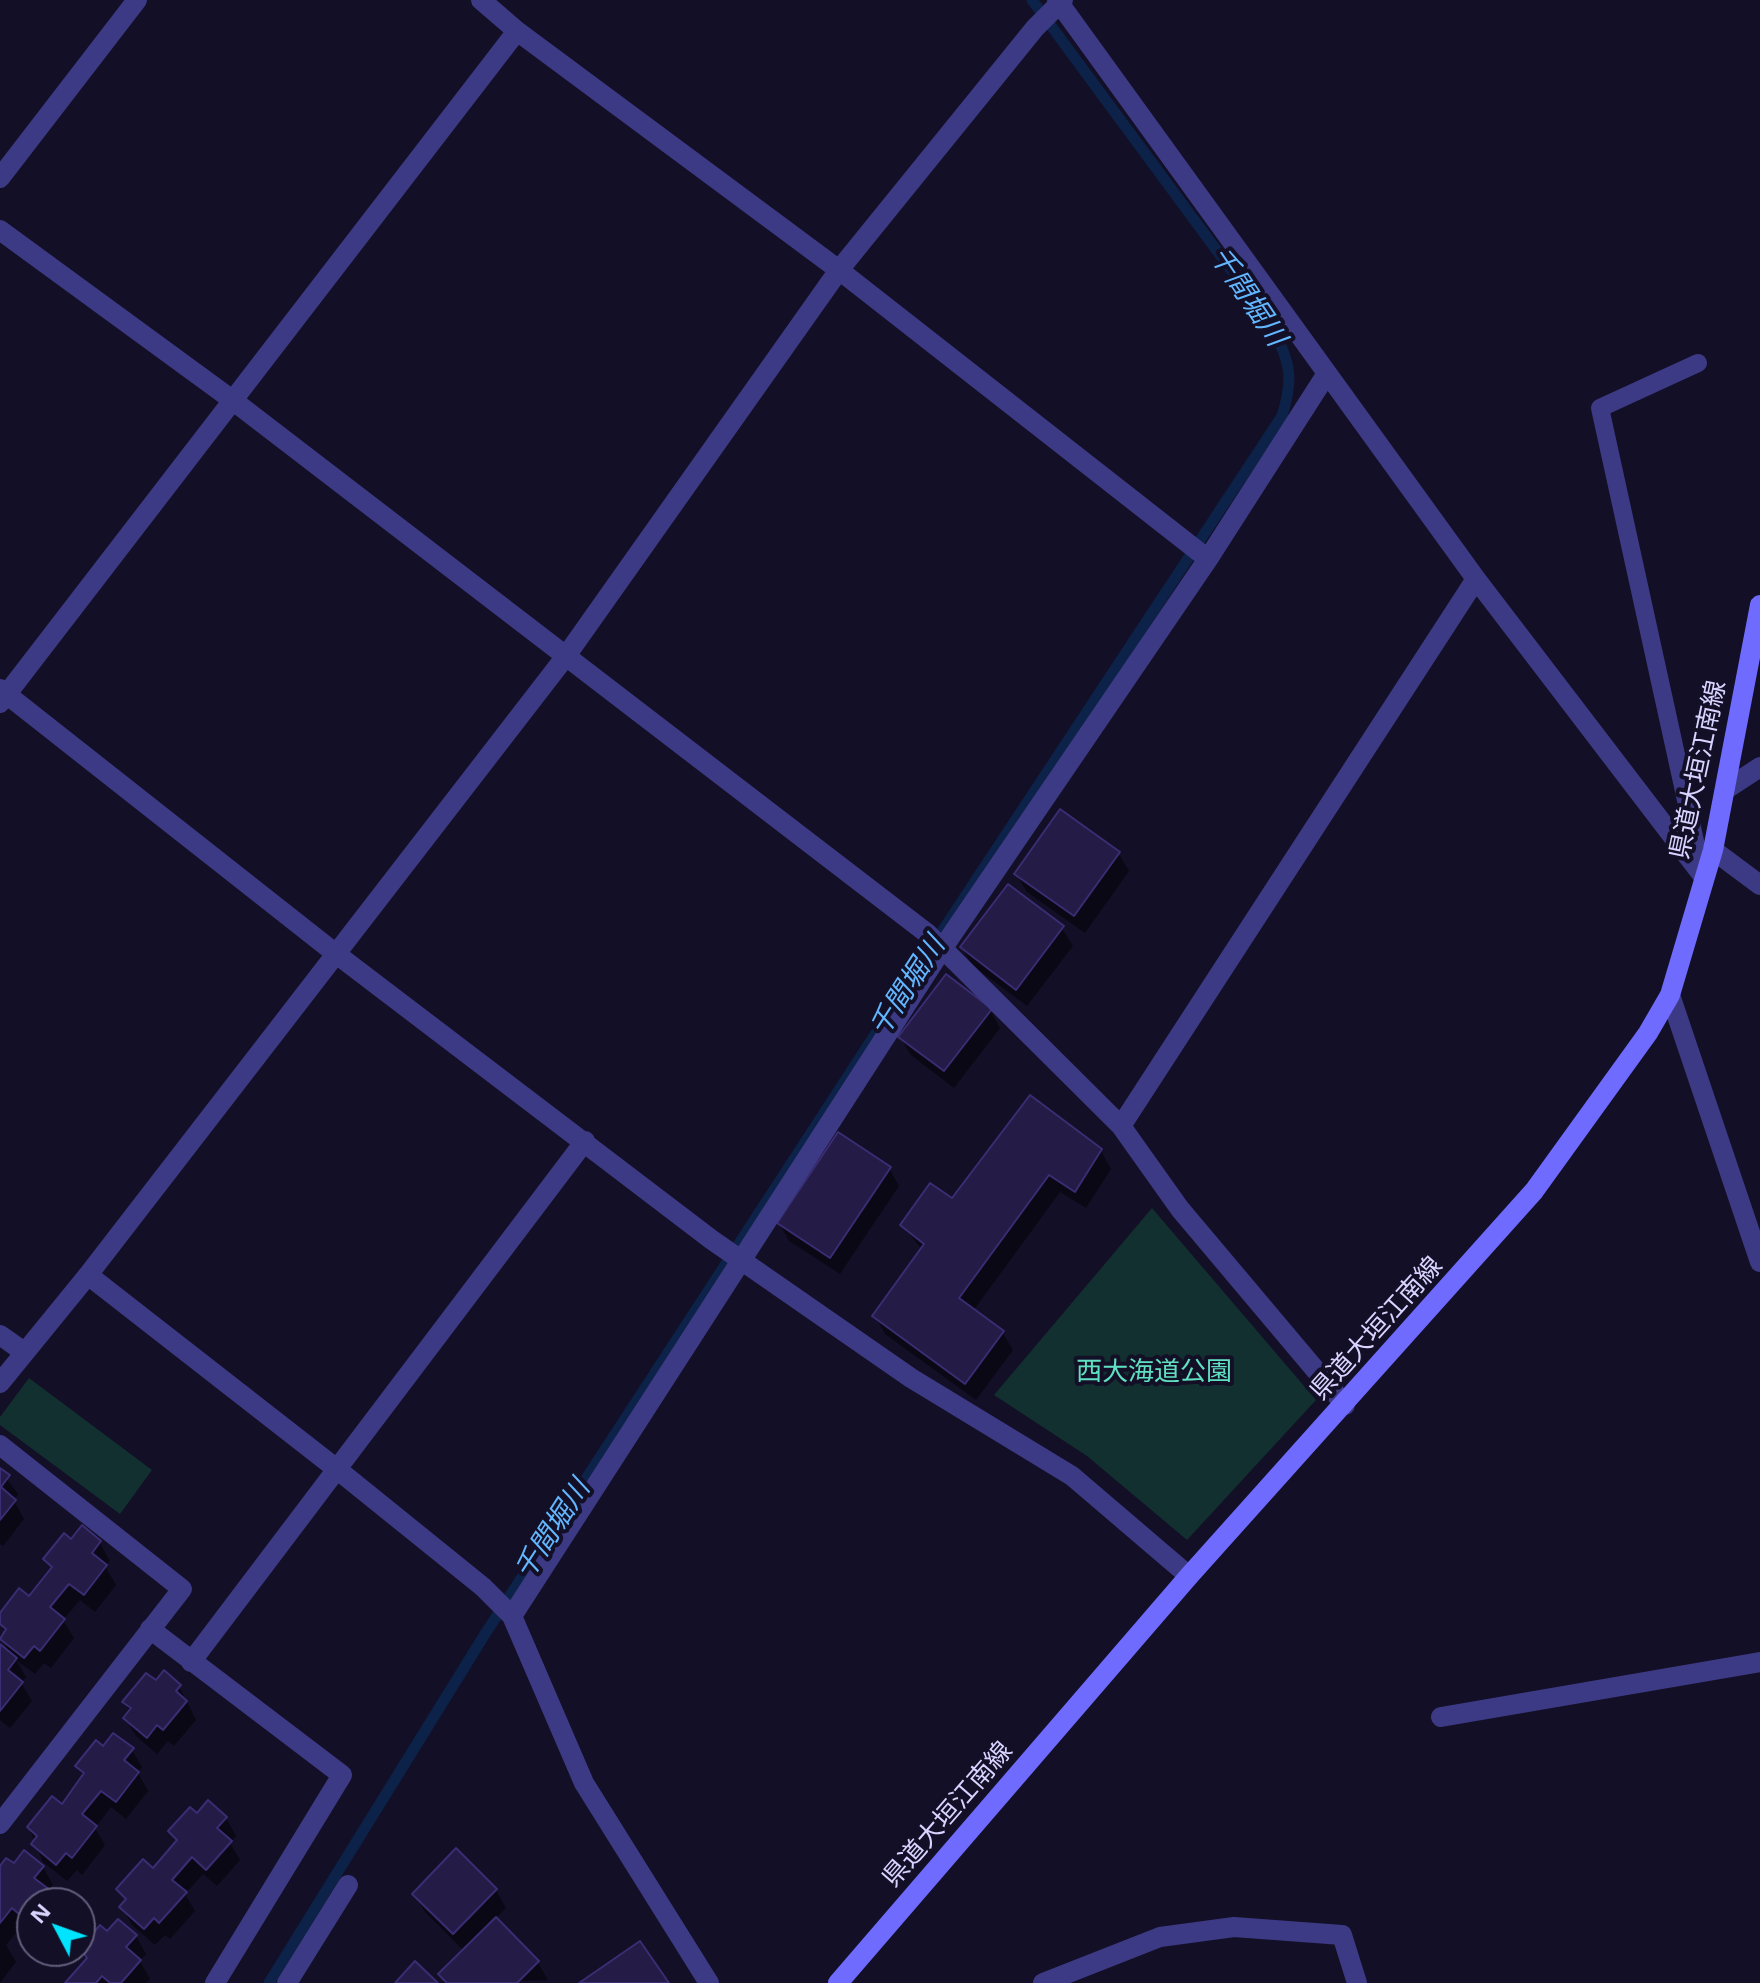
<!DOCTYPE html>
<meta charset="utf-8">
<style>
body{margin:0}
#map{position:relative;width:1760px;height:1983px;overflow:hidden;background:#130f26;font-family:"Open Sans",sans-serif}
canvas{display:block}
.north{position:absolute;left:16px;top:1887px;width:80px;height:80px;box-sizing:border-box;background:#130f26;border:2px solid #625e7d;border-radius:50%;rotate:311deg;font-size:22px;font-weight:700;line-height:32px;text-align:center;color:#d9d4ff}
.north::after{content:'';display:block;margin:auto;width:28px;height:36px;background:#00e5ff;clip-path:polygon(50% 0,100% 100%,50% 72%,0 100%)}
</style>
<div id="map">
<canvas width="1760" height="1983"></canvas>
<div class="north">N</div>
</div>
<script>
const ctx = document.querySelector('canvas').getContext('2d');
ctx.lineJoin = 'round';
function fill(path, color) {
  ctx.fillStyle = color;
  ctx.fill(path, 'evenodd');
}
function stroke(path, color, width, dash) {
  ctx.strokeStyle = color;
  ctx.lineWidth = width;
  ctx.lineCap = dash ? 'butt' : 'round';
  ctx.setLineDash(dash || []);
  ctx.stroke(path);
}
function drawText(font, color, halo, rows, align = 'center') {
  ctx.font = font + ' "Open Sans","Noto Sans JP",sans-serif';
  ctx.lineWidth = 8;
  ctx.setLineDash([]);
  ctx.textBaseline = 'middle';
  ctx.strokeStyle = halo;
  ctx.fillStyle = color;
  for (const [text, x, y, turn = 0] of rows) {
    ctx.save();
    ctx.translate(x, y);
    ctx.rotate((+turn || 0) * Math.PI / 180);
    ctx.textAlign = isNaN(turn) ? turn : align;
    if (halo) ctx.strokeText(text, 0, 0);
    ctx.fillText(text, 0, 0);
    ctx.restore();
  }
}
fill(new Path2D(`
 M 1152,1208 L 1316,1400 L 1187,1540 L 1087,1456 L 994,1395 Z
 M 29,1378 L 152,1470 L 120,1514 L 0,1425 L 0,1417 Z`), '#12302f');
fill(new Path2D(`
 M 1118,853 L 1129,871 L 1085,933 L 1027,892 L 1016,874 Z
 M 1062,928 L 1073,946 L 1027,1006 L 972,965 L 962,947 Z
 M 990,1010 L 1000,1028 L 954,1088 L 911,1055 L 900,1037 Z
 M 1101,1151 L 1111,1169 L 1086,1208 L 1060,1192 L 973,1311 L 1002,1332 L 1013,1350 L 976,1400 L 885,1334 L 875,1316 L 922,1250 L 903,1225 L 952,1201 Z
 M 889,1168 L 899,1186 L 840,1274 L 789,1241 L 779,1223 Z
 M 0,1470 L 18,1494 L 14,1501 L 24,1519 L 3,1546 L 0,1544 Z
 M 82,1528 L 100,1543 L 110,1561 L 105,1566 L 116,1585 L 95,1612 L 80,1600 L 63,1620 L 74,1638 L 51,1668 L 44,1663 L 35,1674 L 16,1660 L 26,1677 L 21,1683 L 32,1701 L 10,1728 L 0,1720 L 0,1647 L 11,1655 L 1,1638 L 4,1633 L 0,1616 L 30,1599 L 52,1570 L 45,1559 L 71,1541 Z
 M 156,1683 L 179,1686 L 196,1720 L 174,1746 L 168,1741 L 157,1754 L 136,1736 L 125,1718 L 130,1712 L 125,1702 Z
 M 103,1749 L 132,1750 L 142,1767 L 138,1773 L 148,1791 L 126,1819 L 111,1807 L 95,1828 L 105,1845 L 82,1875 L 77,1870 L 67,1881 L 43,1862 L 29,1827 L 62,1806 L 84,1777 L 77,1766 Z
 M 197,1816 L 226,1818 L 236,1836 L 230,1843 L 240,1860 L 217,1886 L 203,1874 L 185,1894 L 195,1911 L 170,1939 L 165,1935 L 155,1945 L 132,1925 L 122,1907 L 126,1902 L 119,1890 L 153,1870 L 177,1843 L 171,1831 Z
 M 14,1866 L 43,1867 L 53,1885 L 48,1891 L 55,1903 L 32,1903 L 32,1932 L 22,1925 L 6,1945 L 16,1962 L 0,1983 L 0,1869 Z
 M 496,1890 L 506,1908 L 495,1919 L 538,1963 L 548,1980 L 446,1983 L 441,1974 L 464,1951 L 425,1912 L 415,1895 Z
 M 118,1921 L 136,1936 L 146,1954 L 140,1961 L 150,1979 L 146,1983 L 67,1983 L 87,1961 L 80,1950 L 100,1928 L 107,1934 Z`), '#0007');
stroke(new Path2D(`
 M 939,936 L 1282,416 C 1295,375 1289,362 1271,324 L 1032,0
 M 269,1983 L 485,1634 L 919,967`), '#0c2248', 11);
const building = new Path2D(`
 M 1060,809 L 1120,852 L 1074,916 L 1014,874 Z
 M 1008,884 L 1064,926 L 1016,990 L 960,947 Z
 M 946,974 L 992,1009 L 944,1071 L 898,1037 Z
 M 1030,1095 L 1102,1149 L 1075,1192 L 1049,1175 L 959,1298 L 1004,1331 L 965,1384 L 872,1316 L 924,1244 L 900,1225 L 930,1183 L 952,1198 Z
 M 838,1132 L 891,1167 L 830,1258 L 777,1223 Z
 M 0,1468 L 10,1475 L 1,1487 L 16,1500 L 0,1520 Z
 M 82,1525 L 101,1541 L 92,1553 L 107,1565 L 84,1595 L 69,1584 L 50,1607 L 65,1619 L 40,1651 L 34,1646 L 24,1658 L 0,1639 L 6,1629 L 0,1624 L 0,1613 L 19,1588 L 29,1596 L 52,1567 L 43,1559 L 64,1533 L 71,1539 Z
 M 0,1644 L 17,1658 L 8,1670 L 23,1682 L 0,1711 Z
 M 164,1670 L 181,1685 L 176,1691 L 187,1701 L 163,1730 L 157,1725 L 147,1738 L 123,1718 L 131,1708 L 122,1702 L 146,1673 L 156,1680 Z
 M 113,1733 L 134,1748 L 124,1760 L 139,1772 L 116,1802 L 101,1791 L 82,1814 L 97,1826 L 72,1858 L 66,1853 L 56,1865 L 31,1844 L 37,1836 L 27,1827 L 52,1796 L 62,1804 L 84,1773 L 75,1766 L 96,1740 L 103,1746 Z
 M 208,1800 L 227,1817 L 217,1828 L 232,1841 L 206,1870 L 192,1857 L 172,1880 L 187,1892 L 159,1923 L 154,1918 L 144,1929 L 119,1907 L 126,1899 L 116,1889 L 143,1859 L 153,1868 L 177,1840 L 168,1831 L 190,1807 L 197,1813 Z
 M 456,1848 L 497,1889 L 453,1934 L 412,1894 Z
 M 24,1850 L 44,1866 L 34,1878 L 50,1890 L 40,1903 L 32,1903 L 32,1913 L 26,1920 L 12,1908 L 0,1923 L 0,1866 L 6,1858 L 14,1863 Z
 M 496,1917 L 539,1961 L 517,1983 L 447,1983 L 438,1974 Z
 M 118,1919 L 137,1935 L 126,1947 L 141,1960 L 121,1983 L 110,1983 L 102,1976 L 96,1983 L 65,1983 L 87,1958 L 80,1948 L 100,1925 L 107,1931 Z
 M 640,1941 L 669,1983 L 579,1983 Z
 M 415,1961 L 438,1983 L 395,1983 Z`);
fill(building, '#241b47');
stroke(building, '#3b2d73', 2);
stroke(new Path2D(`
 M 1698,363 L 1600,408 L 1702,873`), '#3d3a85', 18);
stroke(new Path2D(`
 M 481,0 L 517,31 L 839,270 L 1208,559
 M 1057,0 L 1476,579 L 1703,876
 M 0,178 L 137,0
 M 0,230 L 231,399 L 928,934 L 1121,1126 L 1180,1209 L 1345,1405
 M 0,689 L 335,953 L 712,1240 L 911,1378 L 1072,1476 L 1189,1576
 M 0,703 L 517,31
 M 1725,790 L 1760,767
 M 1713,850 L 1760,885
 M 1670,995 L 1760,1262
 M 1121,1126 L 1476,579
 M 88,1275 L 338,1470 L 483,1587 L 512,1616 L 584,1783 L 709,1983
 M 0,1335 L 24,1352
 M 0,1383 L 88,1275 L 566,656 L 839,270 L 1035,28 L 1063,0
 M 0,1445 L 182,1589 L 0,1824
 M 512,1616 L 942,949 L 1208,559 L 1326,375
 M 150,1629 L 342,1775 L 215,1983
 M 191,1662 L 585,1141
 M 1441,1717 L 1760,1662
 M 287,1983 L 348,1885
 M 1043,1983 L 1160,1937 L 1234,1927 L 1342,1935 L 1357,1983`), '#3d3a85', 20);
stroke(new Path2D(`
 M 838,1983 L 1189,1576 L 1534,1191 L 1648,1033 L 1670,995 L 1713,850 L 1760,605`), '#6f6bff', 20);
drawText('26px', '#d9d4ff', '#130f26', [
 ["県道大垣江南線",1699,770,-78],
 ["県道大垣江南線",1377,1329,-48],
 ["県道大垣江南線",948,1815,-49]
]);
drawText('26px', '#5fe0c0', '#130f26', [
 ["西大海道公園",1154,1373]
]);
drawText('italic 28px', '#62b6ff', '#130f26', [
 ["千間堀川",1247,297,56],
 ["千間堀川",908,987,-57],
 ["千間堀川",553,1530,-57]
]);
</script>
